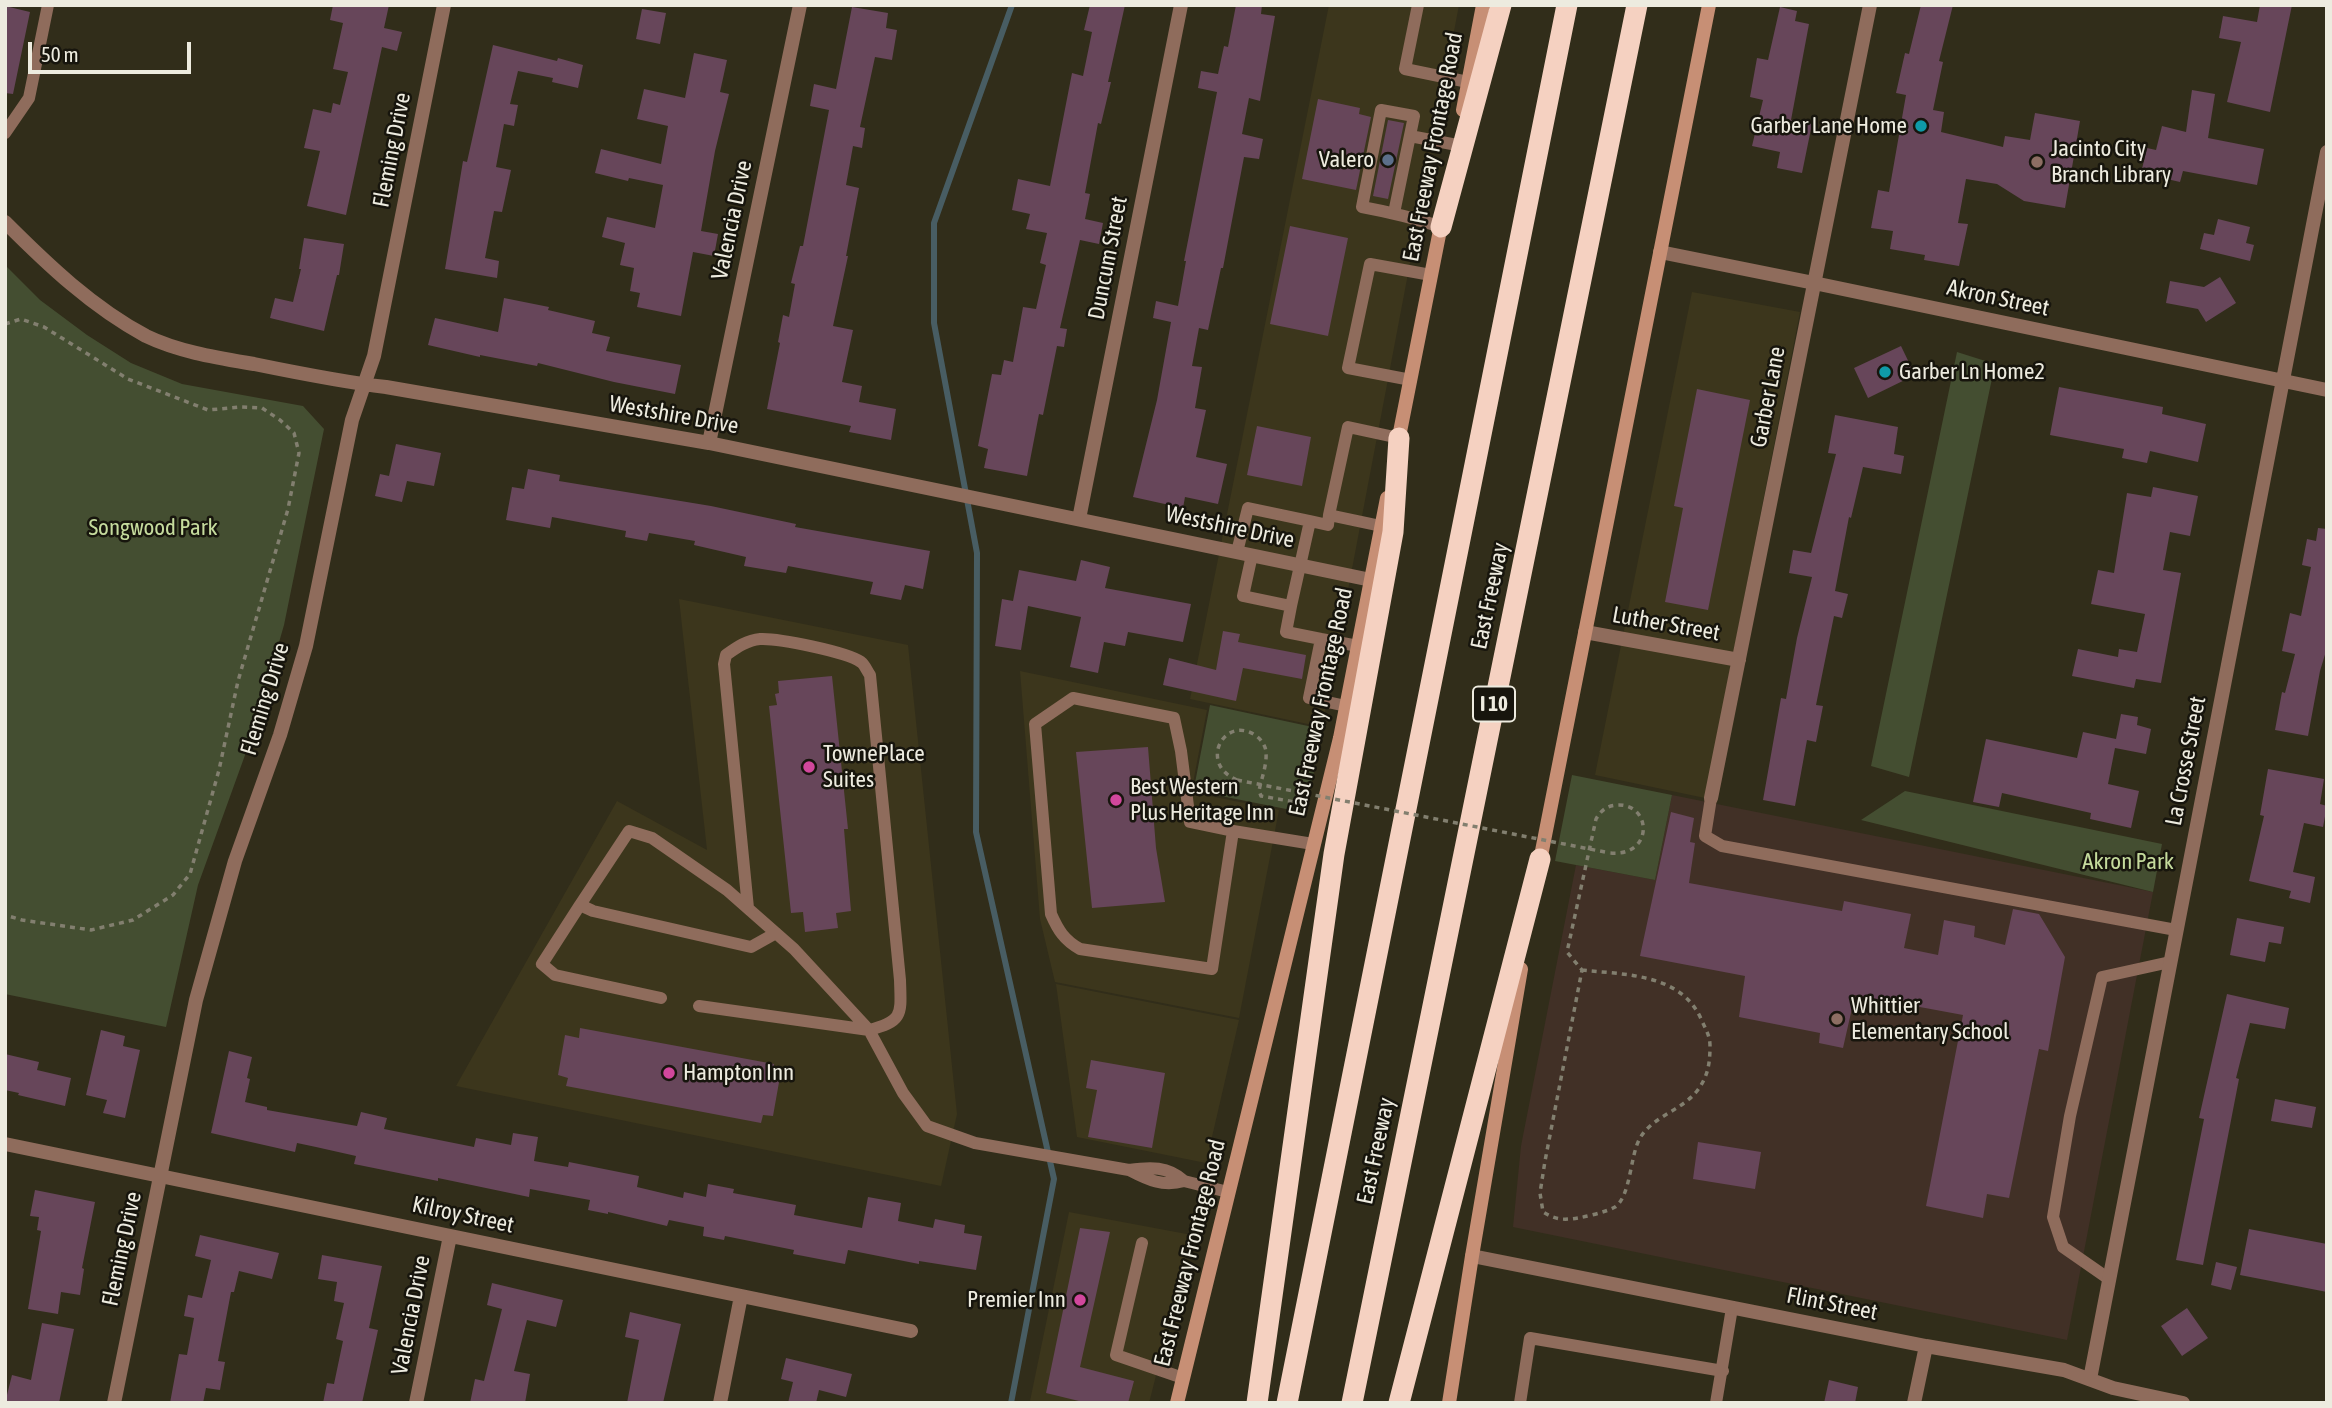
<!DOCTYPE html>
<style>
body{margin:0}
#map{position:relative;width:2332px;height:1408px;overflow:hidden;background:#312d1a;font-family:"Asap Condensed",sans-serif}
canvas{display:block}
.frame{position:absolute;inset:0;border:7px solid #edebdf;pointer-events:none}
.scale{position:absolute;left:28px;top:42px;width:163px;height:32px;box-sizing:border-box;border:4px solid #edebdf;border-top:0;padding-left:9px;font-size:21px;line-height:24px;white-space:nowrap;color:#edebdf;-webkit-text-stroke:5px #17150d;paint-order:stroke}
</style>
<div id="map">
<canvas width="2332" height="1408"></canvas>
<div class="frame"></div>
<div class="scale">50 m</div>
</div>
<script>
const ctx = document.querySelector('canvas').getContext('2d');
ctx.lineJoin = 'round';
function fill(path, color) {
  ctx.fillStyle = color;
  ctx.fill(path, 'evenodd');
}
function stroke(path, color, width, dash) {
  ctx.strokeStyle = color;
  ctx.lineWidth = width;
  ctx.lineCap = dash ? 'butt' : 'round';
  ctx.setLineDash(dash || []);
  ctx.stroke(path);
}
function drawText(font, color, halo, rows, align = 'center') {
  ctx.font = font + ' "Asap Condensed",sans-serif';
  ctx.lineWidth = 5;
  ctx.setLineDash([]);
  ctx.textBaseline = 'middle';
  ctx.strokeStyle = halo;
  ctx.fillStyle = color;
  for (const [text, x, y, turn = 0] of rows) {
    ctx.save();
    ctx.translate(x, y);
    ctx.rotate((+turn || 0) * Math.PI / 180);
    ctx.textAlign = isNaN(turn) ? turn : align;
    if (halo) ctx.strokeText(text, 0, 0);
    ctx.fillText(text, 0, 0);
    ctx.restore();
  }
}
fill(new Path2D(`
 M 1329,5 L 1459,5 L 1322,727 L 1190,699 Z
 M 1692,292 L 1800,312 L 1705,798 L 1595,775 Z
 M 679,599 L 908,645 L 957,1114 L 941,1186 L 456,1086 L 617,801 L 707,850 Z
 M 1020,671 L 1207,710 L 1193,783 L 1195,793 L 1279,810 L 1239,1018 L 1055,982 L 1040,919 Z
 M 1056,984 L 1239,1020 L 1206,1163 L 1077,1137 Z
 M 1069,1212 L 1192,1235 L 1149,1403 L 1030,1401 Z`), '#3c361c');
fill(new Path2D(`
 M 1672,795 L 2153,892 L 2067,1340 L 1513,1227 L 1521,1146 L 1576,865 L 1655,880 Z`), '#413026');
fill(new Path2D(`
 M 5,265 L 40,300 L 87,335 L 131,363 L 182,384 L 303,406 L 324,429 L 284,625 L 253,733 L 198,885 L 166,1027 L 5,994 Z
 M 1957,352 L 1995,364 L 1909,777 L 1871,766 Z
 M 1210,705 L 1322,729 L 1306,813 L 1196,791 L 1195,783 Z
 M 1572,775 L 1672,795 L 1655,880 L 1555,861 Z
 M 1905,791 L 2162,844 L 2153,892 L 1861,820 Z`), '#444e31');
stroke(new Path2D(`
 M 1011,1403 L 1054,1179 L 976,832 L 977,553 L 934,323 L 934,223 L 1012,5`), '#485d63', 6);
fill(new Path2D(`
 M 333,5 L 389,5 L 384,28 L 402,32 L 397,51 L 382,47 L 346,215 L 307,206 L 320,151 L 304,148 L 313,109 L 331,113 L 333,103 L 340,105 L 348,72 L 333,69 L 343,23 L 330,20 Z
 M 1090,5 L 1125,5 L 1108,82 L 1111,82 L 1101,124 L 1098,123 L 1085,193 L 1090,194 L 1085,219 L 1103,223 L 1099,244 L 1080,240 L 1060,328 L 1067,329 L 1064,347 L 1057,346 L 1043,415 L 1039,414 L 1027,476 L 984,468 L 988,449 L 978,446 L 992,374 L 1001,375 L 1004,360 L 1013,362 L 1023,307 L 1036,309 L 1046,265 L 1040,263 L 1047,233 L 1026,229 L 1030,214 L 1012,210 L 1018,179 L 1050,186 L 1072,73 L 1083,76 L 1092,32 L 1084,30 Z
 M 1236,5 L 1262,5 L 1261,14 L 1275,16 L 1260,101 L 1249,98 L 1242,134 L 1263,139 L 1259,159 L 1244,157 L 1223,268 L 1221,268 L 1208,330 L 1199,328 L 1192,366 L 1202,367 L 1195,408 L 1206,410 L 1196,457 L 1227,464 L 1218,504 L 1185,497 L 1183,508 L 1133,497 L 1157,400 L 1171,322 L 1153,318 L 1156,301 L 1178,306 L 1186,261 L 1184,261 L 1217,92 L 1198,88 L 1201,71 L 1218,74 L 1224,46 L 1228,47 Z
 M 1921,5 L 1953,5 L 1939,61 L 1943,62 L 1933,110 L 1944,112 L 1941,132 L 2003,147 L 2005,136 L 2030,140 L 2035,113 L 2080,121 L 2065,208 L 2024,201 L 1997,184 L 1966,179 L 1958,223 L 1968,224 L 1959,266 L 1924,260 L 1925,255 L 1890,249 L 1893,231 L 1871,228 L 1878,190 L 1889,192 L 1906,95 L 1896,93 L 1905,53 L 1909,54 Z
 M 2260,5 L 2292,5 L 2270,112 L 2227,102 L 2241,42 L 2219,38 L 2223,16 L 2257,22 Z
 M 5,6 L 30,12 L 13,94 L 5,93 Z
 M 852,7 L 888,13 L 886,28 L 897,30 L 892,60 L 875,57 L 860,127 L 865,128 L 862,148 L 853,146 L 846,185 L 859,188 L 846,256 L 848,256 L 833,326 L 853,330 L 842,382 L 862,386 L 859,402 L 896,409 L 891,440 L 849,432 L 851,426 L 767,409 L 780,343 L 778,342 L 783,315 L 789,317 L 795,284 L 791,283 L 800,246 L 803,246 L 829,110 L 810,106 L 814,84 L 836,89 Z
 M 1780,7 L 1797,11 L 1795,21 L 1809,24 L 1791,120 L 1812,124 L 1802,173 L 1777,168 L 1780,152 L 1752,146 L 1763,100 L 1750,97 L 1757,58 L 1768,60 Z
 M 642,9 L 666,13 L 660,44 L 636,39 Z
 M 493,45 L 557,61 L 558,58 L 583,65 L 578,88 L 552,82 L 553,78 L 518,71 L 510,104 L 518,105 L 514,126 L 504,124 L 496,167 L 511,170 L 502,212 L 494,211 L 485,258 L 499,261 L 497,278 L 445,269 L 463,161 L 467,162 Z
 M 694,53 L 727,60 L 720,92 L 729,94 L 715,151 L 701,231 L 718,234 L 714,256 L 693,252 L 681,316 L 637,307 L 640,293 L 630,291 L 634,268 L 620,265 L 625,243 L 602,237 L 607,217 L 655,228 L 663,185 L 629,178 L 628,181 L 595,173 L 601,149 L 661,164 L 668,126 L 637,119 L 644,89 L 685,98 Z
 M 2192,90 L 2215,94 L 2208,138 L 2264,149 L 2257,185 L 2183,171 L 2180,182 L 2141,173 L 2147,148 L 2156,150 L 2162,126 L 2186,132 Z
 M 1318,99 L 1360,108 L 1359,114 L 1371,117 L 1356,190 L 1302,179 Z
 M 1388,120 L 1404,123 L 1388,199 L 1373,196 Z
 M 2218,219 L 2250,227 L 2246,243 L 2254,245 L 2250,261 L 2200,249 L 2204,233 L 2214,235 Z
 M 1290,226 L 1348,238 L 1328,336 L 1270,324 Z
 M 304,238 L 344,244 L 339,275 L 337,275 L 324,331 L 270,318 L 275,298 L 293,302 L 301,269 L 299,269 Z
 M 2220,277 L 2236,303 L 2206,322 L 2198,309 L 2166,303 L 2170,281 L 2204,287 Z
 M 504,298 L 549,307 L 548,310 L 595,321 L 592,333 L 610,337 L 606,351 L 681,365 L 675,394 L 614,382 L 538,363 L 537,366 L 480,355 L 480,357 L 428,345 L 435,318 L 498,332 Z
 M 1901,346 L 1915,375 L 1868,398 L 1854,368 Z
 M 2059,387 L 2163,407 L 2162,414 L 2206,424 L 2198,462 L 2150,451 L 2147,463 L 2122,458 L 2124,449 L 2050,435 Z
 M 1697,389 L 1750,400 L 1708,610 L 1665,602 L 1683,508 L 1674,506 Z
 M 1835,415 L 1898,427 L 1894,454 L 1904,456 L 1901,474 L 1863,467 L 1851,518 L 1849,517 L 1835,591 L 1848,594 L 1842,618 L 1834,616 L 1816,705 L 1823,706 L 1816,742 L 1807,740 L 1795,806 L 1763,800 L 1781,698 L 1786,699 L 1797,638 L 1812,577 L 1789,573 L 1793,550 L 1811,553 L 1836,454 L 1828,453 Z
 M 1257,426 L 1311,437 L 1302,486 L 1247,475 Z
 M 396,444 L 441,453 L 434,486 L 407,481 L 402,502 L 375,496 L 380,474 L 389,476 Z
 M 528,469 L 560,475 L 559,481 L 711,506 L 796,524 L 795,527 L 930,551 L 923,589 L 905,585 L 901,600 L 870,594 L 873,582 L 788,566 L 786,573 L 744,566 L 746,557 L 694,545 L 695,541 L 649,533 L 647,541 L 625,537 L 626,531 L 552,517 L 550,528 L 506,520 L 512,487 L 524,489 Z
 M 2153,487 L 2198,496 L 2190,536 L 2170,532 L 2163,570 L 2181,573 L 2161,683 L 2136,679 L 2134,688 L 2072,676 L 2078,649 L 2118,657 L 2119,649 L 2137,652 L 2145,614 L 2091,604 L 2098,570 L 2114,573 L 2127,493 L 2151,497 Z
 M 2318,528 L 2327,529 L 2327,648 L 2320,671 L 2308,736 L 2275,730 L 2282,692 L 2285,693 L 2295,654 L 2282,651 L 2290,613 L 2301,616 L 2311,567 L 2302,565 L 2307,539 L 2316,541 Z
 M 1081,560 L 1110,567 L 1105,588 L 1191,604 L 1183,642 L 1128,632 L 1125,646 L 1104,642 L 1098,673 L 1070,667 L 1081,617 L 1028,606 L 1021,650 L 995,646 L 1002,599 L 1013,601 L 1019,570 L 1076,581 Z
 M 1223,631 L 1240,634 L 1238,642 L 1306,655 L 1302,679 L 1243,668 L 1236,701 L 1163,685 L 1169,658 L 1216,670 Z
 M 832,676 L 848,829 L 844,829 L 851,911 L 836,913 L 838,928 L 805,932 L 803,912 L 791,913 L 769,706 L 777,705 L 775,694 L 779,693 L 778,681 Z
 M 2121,714 L 2138,717 L 2137,725 L 2151,729 L 2146,754 L 2115,748 L 2108,784 L 2139,791 L 2131,828 L 2090,819 L 2091,813 L 2002,793 L 1999,807 L 1973,802 L 1986,739 L 2077,758 L 2083,732 L 2116,739 Z
 M 1148,747 L 1156,848 L 1165,902 L 1092,908 L 1076,752 Z
 M 2268,769 L 2324,779 L 2320,804 L 2327,806 L 2323,827 L 2304,823 L 2293,872 L 2315,877 L 2310,903 L 2289,898 L 2291,891 L 2249,881 L 2264,816 L 2260,815 Z
 M 1671,812 L 1694,818 L 1690,842 L 1695,843 L 1689,883 L 1842,911 L 1844,901 L 1911,914 L 1904,948 L 1938,955 L 1944,920 L 1975,926 L 1974,937 L 2005,945 L 2013,909 L 2039,914 L 2065,957 L 2048,1051 L 2039,1049 L 2009,1198 L 1987,1194 L 1983,1218 L 1926,1206 L 1963,1015 L 1855,995 L 1843,1048 L 1819,1043 L 1820,1033 L 1739,1017 L 1745,976 L 1640,956 Z
 M 2237,918 L 2284,927 L 2281,944 L 2269,942 L 2265,962 L 2230,955 Z
 M 2227,994 L 2289,1008 L 2285,1029 L 2250,1023 L 2236,1078 L 2239,1079 L 2203,1265 L 2176,1260 L 2204,1119 L 2199,1118 Z
 M 580,1028 L 774,1064 L 773,1070 L 781,1071 L 773,1116 L 763,1115 L 761,1123 L 566,1086 L 568,1078 L 558,1075 L 565,1035 L 579,1038 Z
 M 101,1030 L 125,1036 L 123,1046 L 140,1050 L 125,1118 L 103,1113 L 107,1100 L 86,1095 Z
 M 229,1051 L 252,1057 L 247,1078 L 250,1079 L 245,1102 L 267,1107 L 267,1110 L 357,1126 L 361,1112 L 387,1118 L 384,1129 L 474,1147 L 476,1138 L 511,1145 L 513,1133 L 538,1137 L 534,1161 L 568,1167 L 569,1162 L 639,1176 L 637,1187 L 683,1198 L 684,1192 L 706,1197 L 708,1184 L 734,1189 L 733,1193 L 796,1205 L 794,1215 L 862,1228 L 868,1197 L 901,1203 L 898,1221 L 933,1228 L 935,1219 L 965,1225 L 964,1233 L 982,1236 L 976,1270 L 919,1261 L 919,1264 L 848,1250 L 845,1264 L 793,1254 L 794,1250 L 725,1236 L 724,1240 L 703,1236 L 704,1227 L 669,1220 L 667,1226 L 608,1212 L 608,1214 L 588,1210 L 590,1200 L 530,1189 L 529,1197 L 438,1178 L 438,1181 L 354,1164 L 356,1156 L 316,1147 L 297,1143 L 295,1152 L 211,1133 Z
 M 5,1054 L 39,1062 L 37,1070 L 71,1078 L 65,1106 L 18,1095 L 19,1093 L 5,1090 Z
 M 1091,1060 L 1165,1073 L 1152,1148 L 1088,1137 L 1097,1090 L 1086,1088 Z
 M 2275,1099 L 2316,1107 L 2312,1128 L 2271,1121 Z
 M 1698,1142 L 1761,1152 L 1755,1189 L 1693,1179 Z
 M 35,1190 L 95,1202 L 82,1268 L 84,1269 L 80,1295 L 61,1292 L 58,1314 L 28,1309 L 41,1231 L 37,1230 L 39,1217 L 30,1216 Z
 M 1080,1228 L 1110,1232 L 1080,1367 L 1134,1381 L 1128,1403 L 1087,1403 L 1046,1393 Z
 M 2249,1229 L 2327,1244 L 2327,1292 L 2240,1275 Z
 M 200,1235 L 279,1253 L 272,1279 L 239,1271 L 234,1292 L 231,1292 L 218,1361 L 225,1362 L 220,1390 L 206,1388 L 203,1403 L 170,1403 L 179,1354 L 187,1355 L 194,1318 L 184,1316 L 188,1295 L 202,1298 L 211,1260 L 195,1256 Z
 M 322,1255 L 382,1266 L 369,1328 L 378,1330 L 362,1403 L 323,1403 L 327,1383 L 334,1384 L 343,1341 L 336,1339 L 344,1303 L 334,1301 L 337,1282 L 318,1279 Z
 M 2216,1262 L 2237,1267 L 2231,1290 L 2211,1285 Z
 M 492,1283 L 563,1300 L 556,1327 L 527,1320 L 514,1371 L 530,1374 L 525,1403 L 470,1403 L 475,1379 L 484,1381 L 502,1309 L 487,1305 Z
 M 2187,1308 L 2208,1338 L 2182,1356 L 2161,1326 Z
 M 630,1312 L 681,1324 L 663,1403 L 627,1403 L 639,1340 L 625,1337 Z
 M 42,1323 L 74,1329 L 59,1403 L 5,1403 L 12,1375 L 31,1380 Z
 M 786,1358 L 852,1374 L 846,1397 L 819,1390 L 816,1403 L 788,1403 L 793,1382 L 781,1379 Z
 M 1829,1380 L 1858,1387 L 1855,1403 L 1824,1403 Z`), '#67465a');
stroke(new Path2D(`
 M 5,324 L 21,319 L 44,327 L 128,379 L 208,410 L 241,407 L 262,408 L 280,420 L 294,433 L 299,453 L 288,509 L 238,681 L 219,770 L 190,874 L 173,895 L 133,920 L 91,930 L 22,920 L 5,915
 M 1237,780 C 1198,764 1224,715 1255,735 C 1261,739 1266,746 1266,753 C 1267,765 1261,780 1259,791 L 1261,796 L 1306,804
 M 1582,970 C 1626,975 1682,973 1702,1021 C 1706,1030 1710,1036 1710,1046 C 1710,1063 1708,1077 1697,1091 C 1681,1111 1653,1116 1640,1138 C 1630,1155 1631,1196 1615,1207 C 1607,1212 1578,1219 1569,1219 C 1559,1220 1551,1217 1543,1212 L 1540,1193 L 1545,1161 L 1582,970 L 1567,952 L 1596,819 C 1601,810 1608,805 1618,805 C 1652,804 1654,857 1610,853`), '#827f6f', 3.5, [5, 5]);
stroke(new Path2D(`
 M 1418,5 L 1405,69 L 1468,82
 M 5,133 L 29,98 L 48,5
 M 1410,136 L 1457,145
 M 1394,213 L 1414,116 L 1381,110 L 1362,207 C 1389,212 1415,218 1441,227
 M 1411,380 L 1348,368 L 1370,264 L 1431,275
 M 1381,526 L 1329,515 L 1348,427 L 1399,438
 M 1237,552 L 1248,508 L 1310,521
 M 1252,555 L 1243,596 L 1291,606 L 1310,521 L 1328,525 L 1329,515
 M 1291,606 L 1286,632 L 1321,639
 M 1346,706 L 1309,698 L 1321,639 L 1358,646
 M 1711,798 L 1705,836 L 1722,846 L 2176,930
 M 1233,831 L 1190,822 L 1181,751 L 1174,718 L 1073,698 L 1035,724 L 1051,914 C 1058,930 1064,940 1080,949 L 1212,969 L 1233,831 L 1313,844
 M 580,905 L 542,964 L 555,975 L 661,998
 M 776,933 L 751,947 L 593,911 L 580,905 L 629,831 L 652,838 L 727,890 L 794,949 L 869,1030 L 903,1093 L 927,1126 L 975,1143 L 1129,1170 C 1150,1167 1168,1166 1184,1181 C 1163,1187 1148,1180 1129,1170
 M 699,1006 L 869,1030 C 904,1021 901,1014 900,980 L 870,675 C 867,671 865,665 861,662 C 847,652 778,638 760,639 C 747,640 736,648 726,655 L 724,664 L 748,908
 M 1184,1181 L 1228,1192
 M 1142,1243 L 1116,1355 L 1183,1378
 M 2109,1279 L 2063,1247 L 2053,1217 L 2070,1116 L 2102,977 L 2170,962
 M 1520,1403 L 1530,1338 L 1723,1371
 M 1716,1403 L 1732,1308`), '#8f6c5c', 12);
stroke(new Path2D(`
 M 5,222 C 48,265 92,307 146,336 C 179,352 219,358 254,364 C 298,373 342,382 386,387 L 709,443 L 1371,580
 M 1660,252 L 1814,283 L 2327,390
 M 709,443 L 800,5
 M 1079,519 L 1181,5
 M 1585,632 L 1739,660
 M 1711,798 L 1870,5
 M 5,1144 L 911,1331
 M 1472,1256 L 1926,1346 L 2064,1370 L 2113,1388 L 2183,1403
 M 2090,1379 L 2327,152
 M 114,1403 L 196,1000 L 235,861 L 280,735 L 306,646 L 352,420 L 374,356 L 444,5
 M 416,1403 L 450,1236
 M 720,1403 L 741,1296
 M 1914,1403 L 1926,1346`), '#8f6c5c', 14);
stroke(new Path2D(`
 M 1463,110 L 1483,5
 M 1397,447 L 1442,220
 M 1539,866 L 1709,5
 M 1177,1403 L 1340,738 L 1387,498
 M 1449,1403 L 1472,1256 L 1521,969`), '#c78f75', 14);
stroke(new Path2D(`
 M 1441,227 L 1501,5
 M 1257,1403 L 1334,854 L 1393,532 L 1399,438
 M 1287,1403 L 1567,5
 M 1352,1403 L 1637,5
 M 1399,1403 L 1540,859`), '#f5d1c1', 21);
stroke(new Path2D(`
 M 1237,780 L 1610,853`), '#827f6f', 3.5, [5, 5]);
for (const [x, y, r, color] of [
 [1921,126,7,"#0f9aa8"],
 [1388,160,7,"#5c6f8a"],
 [2037,162,7,"#8d6e63"],
 [1885,372,7,"#0f9aa8"],
 [809,767,7,"#d1479c"],
 [1116,800,7,"#d1479c"],
 [1837,1019,7,"#8d6e63"],
 [669,1073,7,"#d1479c"],
 [1080,1300,7,"#d1479c"]
]) {
  const dot = new Path2D();
  dot.arc(x, y, r, 0, 2 * Math.PI);
  ctx.fillStyle = color;
  ctx.fill(dot);
  stroke(dot, '#17150d', 2.5);
}
for (const [x, y, w] of [
 [1494,704,42]
]) {
  const box = new Path2D();
  box.roundRect(x - w / 2, y - 17.5, w, 35, 5);
  ctx.fillStyle = '#17150d';
  ctx.fill(box);
  stroke(box, '#edebdf', 2);
}
drawText('bold 21px', '#edebdf', null, [
 ["I 10",1494,704]
]);
drawText('23px', '#edebdf', '#17150d', [
 ["Garber Lane Home",1907,126,"right"],
 ["Jacinto City",2051,149],
 ["Branch Library",2051,175],
 ["Valero",1374,160,"right"],
 ["Garber Ln Home2",1899,372],
 ["TownePlace",823,754],
 ["Suites",823,780],
 ["Best Western",1130,787],
 ["Plus Heritage Inn",1130,813],
 ["Whittier",1851,1006],
 ["Elementary School",1851,1032],
 ["Hampton Inn",683,1073],
 ["Premier Inn",1066,1300,"right"]
], 'left');
drawText('23px', '#edebdf', '#17150d', [
 ["East Freeway Frontage Road",1433,147,-79],
 ["Fleming Drive",392,150,-79],
 ["Valencia Drive",732,220,-78],
 ["Duncum Street",1108,258,-79],
 ["Akron Street",1998,298,12],
 ["Garber Lane",1768,397,-79],
 ["Westshire Drive",674,415,10],
 ["Westshire Drive",1230,527,12],
 ["East Freeway",1490,596,-78],
 ["Luther Street",1666,624,10],
 ["Fleming Drive",265,699,-73],
 ["East Freeway Frontage Road",1321,702,-78],
 ["La Crosse Street",2186,761,-79],
 ["East Freeway",1376,1151,-78],
 ["Kilroy Street",463,1215,12],
 ["Fleming Drive",122,1249,-78],
 ["East Freeway Frontage Road",1190,1253,-76],
 ["Flint Street",1832,1304,11],
 ["Valencia Drive",411,1315,-79]
]);
drawText('23px', '#c5db9d', '#17150d', [
 ["Songwood Park",153,528],
 ["Akron Park",2128,862]
]);
</script>
